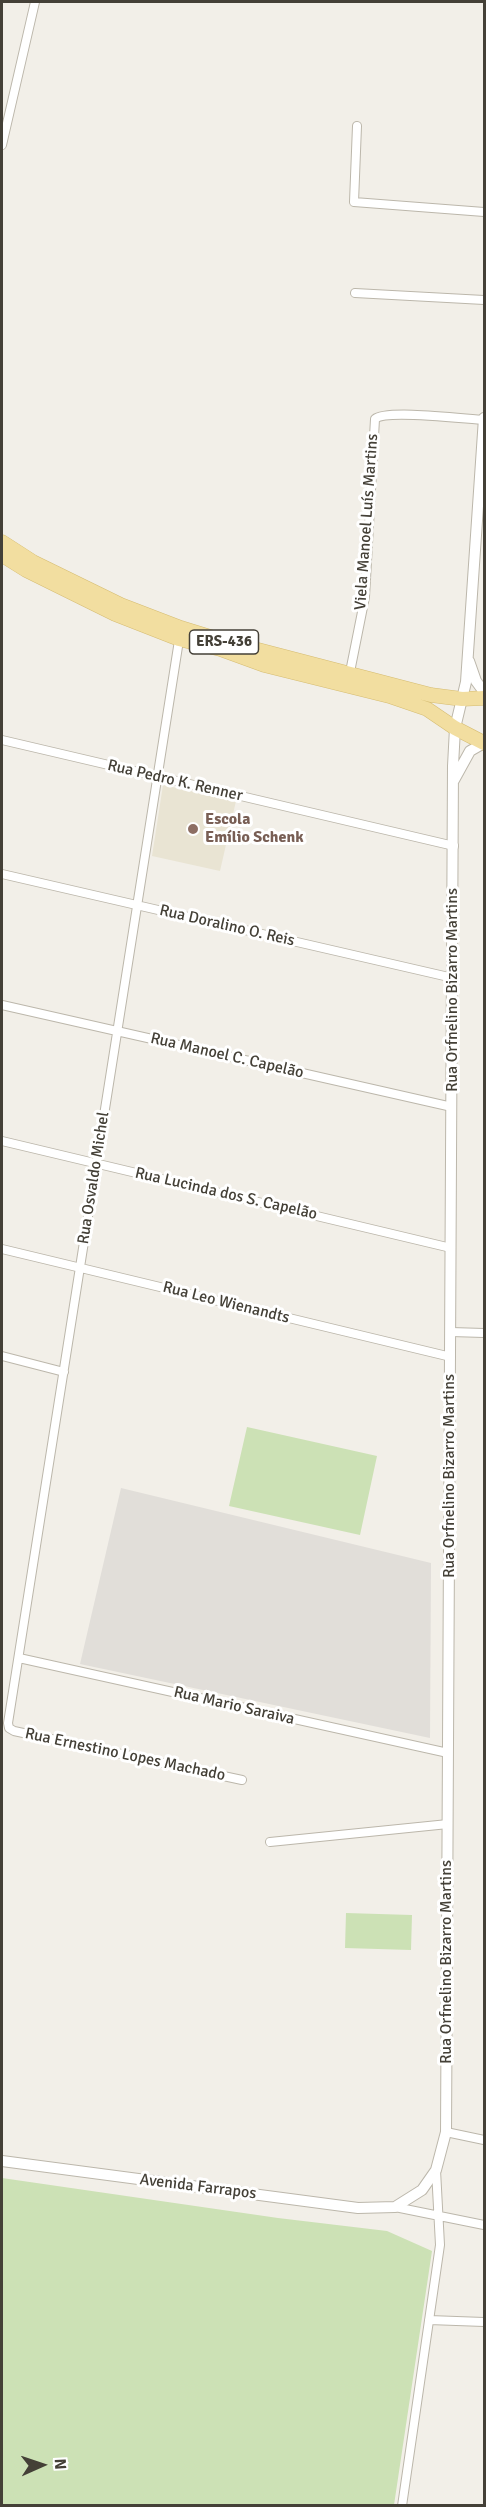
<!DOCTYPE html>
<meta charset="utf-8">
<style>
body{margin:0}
#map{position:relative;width:486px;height:2507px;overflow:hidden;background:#f2efe8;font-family:Signika,sans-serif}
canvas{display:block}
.frame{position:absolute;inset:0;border:3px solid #444037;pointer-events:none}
.north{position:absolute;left:12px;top:2435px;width:60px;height:60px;-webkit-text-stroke:4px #fff;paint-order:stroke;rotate:87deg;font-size:16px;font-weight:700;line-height:24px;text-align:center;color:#444037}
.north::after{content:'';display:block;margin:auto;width:21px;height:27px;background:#444037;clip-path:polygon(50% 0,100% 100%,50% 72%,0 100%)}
</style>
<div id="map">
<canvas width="486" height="2507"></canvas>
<div class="frame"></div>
<div class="north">N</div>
</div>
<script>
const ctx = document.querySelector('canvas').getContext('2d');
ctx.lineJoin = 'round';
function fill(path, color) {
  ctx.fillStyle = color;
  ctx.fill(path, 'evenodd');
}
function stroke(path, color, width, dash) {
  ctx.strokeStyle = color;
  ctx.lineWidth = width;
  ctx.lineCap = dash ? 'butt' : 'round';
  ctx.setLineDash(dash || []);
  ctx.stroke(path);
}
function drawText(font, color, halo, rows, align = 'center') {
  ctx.font = font + ' Signika,sans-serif';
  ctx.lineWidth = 6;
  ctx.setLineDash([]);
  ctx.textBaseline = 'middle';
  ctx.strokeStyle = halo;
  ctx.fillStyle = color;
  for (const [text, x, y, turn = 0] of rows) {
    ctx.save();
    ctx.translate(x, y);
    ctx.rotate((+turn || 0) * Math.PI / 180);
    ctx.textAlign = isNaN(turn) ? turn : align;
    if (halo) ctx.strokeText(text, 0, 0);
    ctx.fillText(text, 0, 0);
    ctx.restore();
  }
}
fill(new Path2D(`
 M 121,1488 L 431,1563 L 430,1738 L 80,1664 Z`), '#e1ded9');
fill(new Path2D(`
 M 163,785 L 236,801 L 220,871 L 152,856 Z`), '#e9e4d3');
fill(new Path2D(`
 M 247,1427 L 377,1456 L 360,1535 L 229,1506 Z
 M 346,1913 L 412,1915 L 411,1950 L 345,1948 Z
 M 2,2178 L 278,2218 L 387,2231 L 432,2251 L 394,2505 L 2,2505 Z`), '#cce1b5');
const minor = new Path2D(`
 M 357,126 L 354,202 L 484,212
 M 2,145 L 35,2
 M 355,293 L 484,300
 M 180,634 L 8,1723 L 9,1728 L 14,1731 L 242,1780
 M 349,677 L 365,597 L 375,419 C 386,409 465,419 484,420
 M 2,740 L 454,846
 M 2,874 L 453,978
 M 2,1005 L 452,1107
 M 2,1141 L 451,1248
 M 2,1249 L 451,1357
 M 451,1332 L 484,1333
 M 2,1356 L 64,1372
 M 19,1658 L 448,1753
 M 270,1842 L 448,1824
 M 446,2132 L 484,2140
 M 395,2207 L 484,2225
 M 429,2320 L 484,2322
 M 402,2506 L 440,2245 L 436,2170`);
const tertiary = new Path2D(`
 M 469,661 L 476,681 L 484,692
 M 454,780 L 470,751 L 484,743
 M 2,2161 L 358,2208 L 395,2207 L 422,2190 L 436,2170 L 446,2132 L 453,766 L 455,728 L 466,682 L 484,418`);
const primary = new Path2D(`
 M 2,542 L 33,562 L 121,605 L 181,628 L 220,640 L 431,695 L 462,699 L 484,698
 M 2,555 L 26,570 L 115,614 L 179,639 L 220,649 L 264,665 L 389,696 L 427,709 L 455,728 L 484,743`);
stroke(minor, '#bcb7ab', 10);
stroke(tertiary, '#bcb7ab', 12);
stroke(primary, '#d5bc72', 15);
stroke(minor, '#fff', 8);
stroke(tertiary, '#fff', 10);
stroke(primary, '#f2dea0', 14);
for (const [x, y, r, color] of [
 [193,829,6,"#8d6e63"]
]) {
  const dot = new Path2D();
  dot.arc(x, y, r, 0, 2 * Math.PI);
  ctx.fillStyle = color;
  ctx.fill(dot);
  stroke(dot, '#fff', 2);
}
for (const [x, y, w] of [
 [224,642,69]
]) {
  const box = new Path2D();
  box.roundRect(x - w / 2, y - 12, w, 24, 4.5);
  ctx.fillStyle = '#fff';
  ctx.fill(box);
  stroke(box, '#444037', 1.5);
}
drawText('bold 15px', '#444037', null, [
 ["ERS-436",224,642]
]);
drawText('16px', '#444037', '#fff', [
 ["Viela Manoel Luís Martins",367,522,-86],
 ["Rua Pedro K. Renner",175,781,13],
 ["Rua Doralino O. Reis",227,926,13],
 ["Rua Orfnelino Bizarro Martins",453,990,-90],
 ["Rua Manoel C. Capelão",227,1056,13],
 ["Rua Osvaldo Michel",94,1178,-81],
 ["Rua Lucinda dos S. Capelão",226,1194,13],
 ["Rua Leo Wienandts",226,1303,14],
 ["Rua Orfnelino Bizarro Martins",450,1476,-90],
 ["Rua Mario Saraiva",234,1706,13],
 ["Rua Ernestino Lopes Machado",125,1755,12],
 ["Rua Orfnelino Bizarro Martins",447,1962,-90],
 ["Avenida Farrapos",198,2187,7]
]);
drawText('bold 16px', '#785e54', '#fff', [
 ["Escola",205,820],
 ["Emílio Schenk",205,838]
], 'left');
</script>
